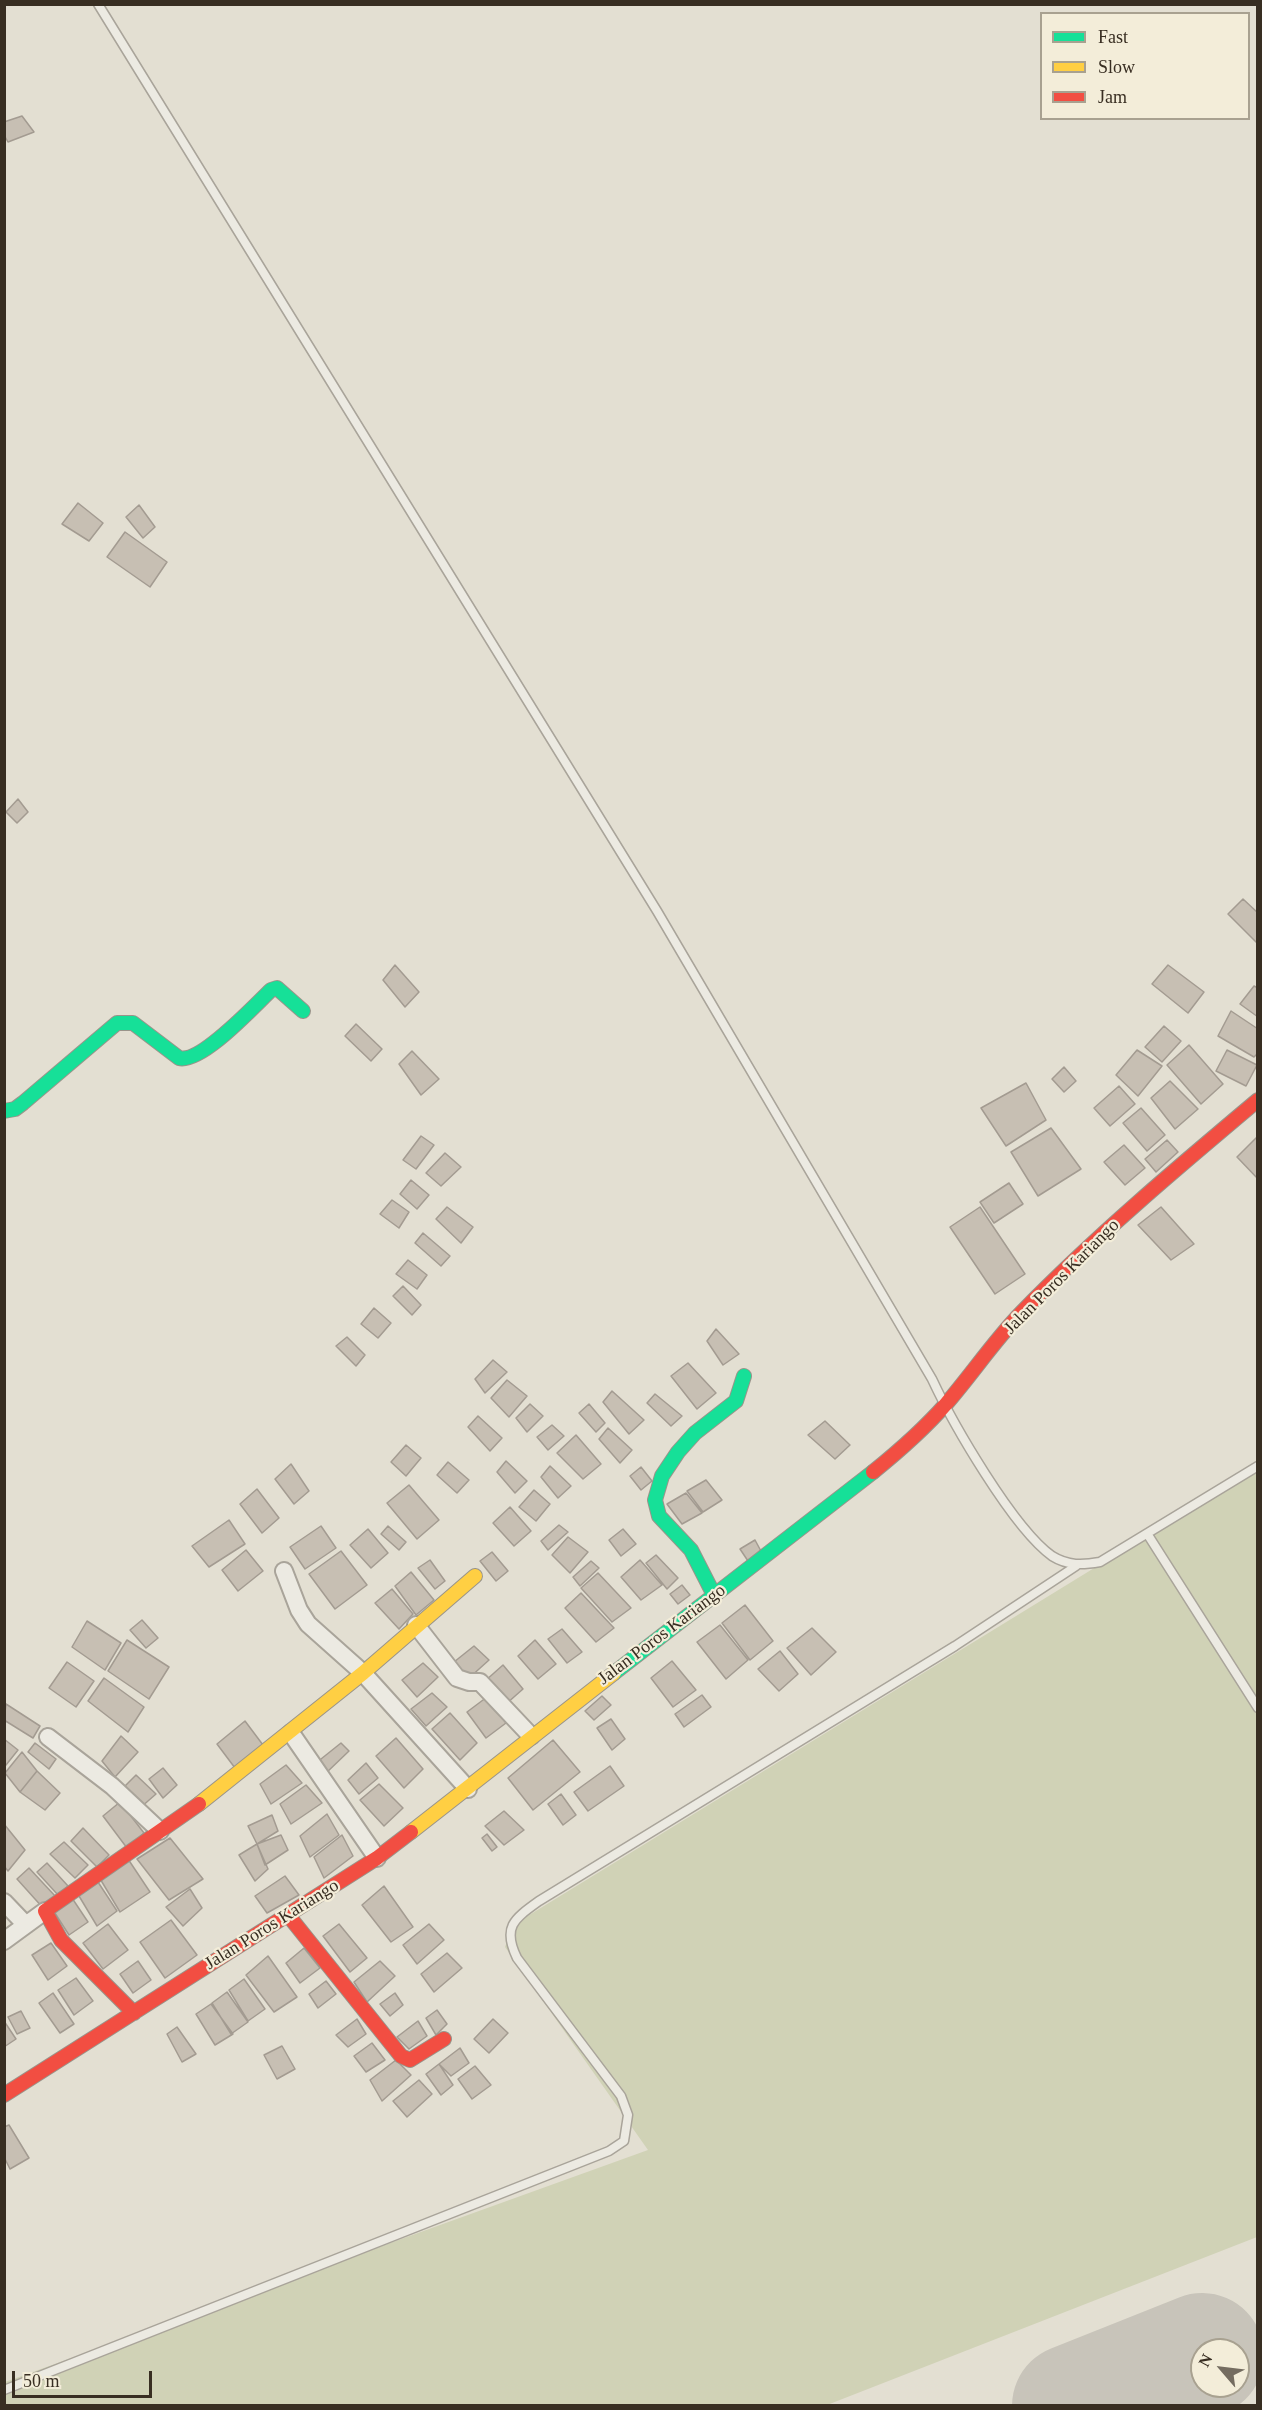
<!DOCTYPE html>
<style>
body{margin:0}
#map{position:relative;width:1262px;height:2410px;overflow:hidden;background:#e3dfd2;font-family:Georgia,serif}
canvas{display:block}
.frame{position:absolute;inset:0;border:6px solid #382e22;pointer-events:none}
.legend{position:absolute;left:1040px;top:12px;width:210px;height:108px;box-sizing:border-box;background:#f3edd9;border:2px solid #a8a190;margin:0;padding:8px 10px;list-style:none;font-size:18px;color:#382e22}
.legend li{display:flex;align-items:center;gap:12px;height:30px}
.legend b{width:30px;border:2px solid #a8a190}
.north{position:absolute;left:1190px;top:2338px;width:60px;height:60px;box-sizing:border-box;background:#f3edd9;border:2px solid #a8a190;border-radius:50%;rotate:298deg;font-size:16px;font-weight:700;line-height:24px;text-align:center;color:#382e22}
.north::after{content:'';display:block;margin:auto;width:21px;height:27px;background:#746c60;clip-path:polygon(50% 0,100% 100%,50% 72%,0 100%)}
.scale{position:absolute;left:12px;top:2371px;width:140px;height:27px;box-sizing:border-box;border:3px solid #382e22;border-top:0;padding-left:8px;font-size:18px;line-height:21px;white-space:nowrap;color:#382e22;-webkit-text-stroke:4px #f3edd9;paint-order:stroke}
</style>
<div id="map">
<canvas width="1262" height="2410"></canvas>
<div class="frame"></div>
<ul class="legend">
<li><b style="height:8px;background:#16e098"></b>Fast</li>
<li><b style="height:8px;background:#ffcf43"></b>Slow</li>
<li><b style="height:8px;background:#f24e42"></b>Jam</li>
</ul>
<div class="north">N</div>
<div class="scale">50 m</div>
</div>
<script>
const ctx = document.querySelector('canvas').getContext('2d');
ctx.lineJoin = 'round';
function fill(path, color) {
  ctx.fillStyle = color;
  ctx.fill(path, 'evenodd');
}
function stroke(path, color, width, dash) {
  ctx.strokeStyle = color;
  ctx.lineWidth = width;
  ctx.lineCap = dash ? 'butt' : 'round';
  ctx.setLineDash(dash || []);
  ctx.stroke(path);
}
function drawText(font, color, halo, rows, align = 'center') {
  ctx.font = font + ' Georgia,serif';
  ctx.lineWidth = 4.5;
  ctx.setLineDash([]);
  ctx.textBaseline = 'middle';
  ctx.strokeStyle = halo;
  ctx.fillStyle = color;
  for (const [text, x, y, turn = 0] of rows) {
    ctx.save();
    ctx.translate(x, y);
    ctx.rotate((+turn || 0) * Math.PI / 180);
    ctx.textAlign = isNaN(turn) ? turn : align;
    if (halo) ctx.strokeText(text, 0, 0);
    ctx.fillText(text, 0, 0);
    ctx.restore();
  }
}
fill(new Path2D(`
 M 1257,1468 L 1257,2237 L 827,2405 L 5,2406 L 5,2382 L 648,2150 L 505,1947 L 513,1925 Z`), '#d0d2b6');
stroke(new Path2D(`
 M 1122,2406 L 1193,2359`), '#c8c4ba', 50);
stroke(new Path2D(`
 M 1074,2406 L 1202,2355`), '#c8c4ba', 124);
const building = new Path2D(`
 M 22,116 L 34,132 L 8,142 L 4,135 L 4,122 Z
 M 78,503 L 103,523 L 89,541 L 62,524 Z
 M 139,505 L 155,527 L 143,538 L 126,517 Z
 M 125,532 L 167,562 L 150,587 L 107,557 Z
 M 18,799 L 28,812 L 17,823 L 6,812 Z
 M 1243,899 L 1258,913 L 1258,944 L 1228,914 Z
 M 395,965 L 419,992 L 405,1007 L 383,980 Z
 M 1168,965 L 1204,992 L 1188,1013 L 1152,984 Z
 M 1254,986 L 1258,988 L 1258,1017 L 1240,1004 Z
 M 1231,1011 L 1258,1029 L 1258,1053 L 1254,1057 L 1218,1036 Z
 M 356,1024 L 382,1049 L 371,1061 L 345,1036 Z
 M 1164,1026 L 1181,1041 L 1162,1062 L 1145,1047 Z
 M 1189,1045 L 1223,1084 L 1201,1104 L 1167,1065 Z
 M 1137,1050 L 1162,1066 L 1138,1096 L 1116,1075 Z
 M 1227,1050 L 1257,1065 L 1246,1086 L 1216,1071 Z
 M 412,1051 L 439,1079 L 421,1095 L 399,1064 Z
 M 1064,1067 L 1076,1081 L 1064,1092 L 1052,1079 Z
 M 1170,1081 L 1198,1109 L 1175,1129 L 1151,1098 Z
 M 1026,1083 L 1046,1120 L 1006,1146 L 981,1108 Z
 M 1119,1086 L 1135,1104 L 1110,1126 L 1094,1108 Z
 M 1141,1108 L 1165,1135 L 1147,1151 L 1123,1123 Z
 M 1051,1128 L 1081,1169 L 1038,1196 L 1011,1152 Z
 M 421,1136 L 434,1145 L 416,1169 L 403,1160 Z
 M 1258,1136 L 1258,1179 L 1237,1157 Z
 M 1167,1140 L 1178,1152 L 1156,1172 L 1145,1159 Z
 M 1124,1145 L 1145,1168 L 1125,1185 L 1104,1162 Z
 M 445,1153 L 461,1167 L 441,1186 L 426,1173 Z
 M 411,1180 L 429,1195 L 417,1209 L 400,1194 Z
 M 1009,1183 L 1023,1204 L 994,1223 L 980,1202 Z
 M 392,1200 L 409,1212 L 399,1228 L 380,1214 Z
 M 447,1207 L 473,1227 L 461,1243 L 436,1219 Z
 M 980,1207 L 1025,1274 L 995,1294 L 950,1227 Z
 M 1161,1207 L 1194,1244 L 1171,1260 L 1138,1225 Z
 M 423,1233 L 450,1256 L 441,1266 L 415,1243 Z
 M 408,1260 L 427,1275 L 417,1289 L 396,1274 Z
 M 403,1286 L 421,1305 L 412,1315 L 393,1296 Z
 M 374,1308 L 391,1323 L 378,1338 L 361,1324 Z
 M 716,1329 L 739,1354 L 723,1365 L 707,1341 Z
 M 347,1337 L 365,1355 L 356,1366 L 336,1346 Z
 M 493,1360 L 507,1372 L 485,1393 L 475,1379 Z
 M 688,1363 L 716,1393 L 697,1409 L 671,1376 Z
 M 507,1380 L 527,1396 L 509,1417 L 491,1398 Z
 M 612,1391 L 644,1420 L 629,1434 L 603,1402 Z
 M 655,1394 L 682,1416 L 671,1426 L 647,1403 Z
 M 530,1404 L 543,1416 L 527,1432 L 516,1418 Z
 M 589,1404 L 605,1423 L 596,1432 L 579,1413 Z
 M 478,1416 L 502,1438 L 490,1451 L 468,1427 Z
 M 825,1421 L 850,1445 L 835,1459 L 808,1435 Z
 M 552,1425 L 564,1436 L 548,1450 L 537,1437 Z
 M 608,1428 L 632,1450 L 620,1463 L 599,1439 Z
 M 576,1435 L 601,1464 L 583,1479 L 557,1453 Z
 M 406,1445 L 421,1458 L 406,1476 L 391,1462 Z
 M 506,1461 L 527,1481 L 515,1493 L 497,1472 Z
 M 448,1462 L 469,1480 L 457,1493 L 437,1475 Z
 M 291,1464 L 309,1491 L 294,1504 L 275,1479 Z
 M 550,1466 L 571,1486 L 558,1498 L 541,1477 Z
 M 641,1467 L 652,1481 L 641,1490 L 630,1476 Z
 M 706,1480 L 722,1500 L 703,1512 L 687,1491 Z
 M 409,1485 L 439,1520 L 417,1539 L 387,1503 Z
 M 257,1489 L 279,1518 L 262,1533 L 240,1504 Z
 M 534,1490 L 550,1504 L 536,1521 L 519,1507 Z
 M 686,1493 L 702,1513 L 682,1524 L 667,1504 Z
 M 510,1507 L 531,1531 L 514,1546 L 493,1523 Z
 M 229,1520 L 245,1544 L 209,1567 L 192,1546 Z
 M 559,1525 L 568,1532 L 548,1550 L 541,1541 Z
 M 321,1526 L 336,1548 L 305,1569 L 290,1547 Z
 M 388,1526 L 406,1542 L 399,1550 L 381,1534 Z
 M 368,1529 L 388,1553 L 371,1568 L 350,1545 Z
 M 623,1529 L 636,1544 L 621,1556 L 609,1540 Z
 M 568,1537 L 588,1552 L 570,1573 L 552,1555 Z
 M 755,1540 L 762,1553 L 748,1561 L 740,1549 Z
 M 246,1550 L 263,1571 L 238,1591 L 222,1570 Z
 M 341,1551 L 367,1585 L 335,1609 L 309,1574 Z
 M 492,1552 L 508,1571 L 496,1581 L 480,1561 Z
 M 656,1555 L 678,1578 L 667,1589 L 646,1563 Z
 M 430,1560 L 445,1581 L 435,1589 L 418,1568 Z
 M 640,1560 L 662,1585 L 641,1600 L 621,1577 Z
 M 591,1561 L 599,1568 L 580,1586 L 573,1577 Z
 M 411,1572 L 434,1600 L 416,1615 L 395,1586 Z
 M 598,1573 L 631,1608 L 612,1622 L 581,1588 Z
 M 682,1585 L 690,1595 L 678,1604 L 670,1594 Z
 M 392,1589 L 413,1614 L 399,1629 L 375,1603 Z
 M 581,1593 L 614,1628 L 596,1642 L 565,1608 Z
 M 745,1605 L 773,1641 L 750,1660 L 722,1623 Z
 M 142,1620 L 158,1638 L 146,1648 L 130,1630 Z
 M 87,1621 L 121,1643 L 105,1670 L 72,1647 Z
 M 720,1625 L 748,1660 L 726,1679 L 697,1642 Z
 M 812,1628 L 836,1652 L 811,1675 L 787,1648 Z
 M 562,1629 L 582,1652 L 567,1663 L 548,1639 Z
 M 127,1640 L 169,1667 L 149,1699 L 108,1671 Z
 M 535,1640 L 556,1664 L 538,1679 L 518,1656 Z
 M 474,1646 L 489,1660 L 468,1679 L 454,1662 Z
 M 780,1651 L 798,1674 L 779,1691 L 758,1669 Z
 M 672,1661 L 696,1690 L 673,1707 L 651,1678 Z
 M 67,1662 L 94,1681 L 76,1707 L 49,1688 Z
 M 423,1663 L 438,1677 L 417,1697 L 402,1680 Z
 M 503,1665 L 523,1689 L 506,1704 L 485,1681 Z
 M 104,1678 L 144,1707 L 128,1732 L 88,1701 Z
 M 432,1693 L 447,1707 L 426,1726 L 411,1709 Z
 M 702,1695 L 711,1707 L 684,1727 L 675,1714 Z
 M 602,1696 L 611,1705 L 594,1720 L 585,1711 Z
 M 487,1697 L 506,1723 L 486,1738 L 467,1712 Z
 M 6,1704 L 40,1726 L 33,1738 L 4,1720 Z
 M 450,1713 L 477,1743 L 460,1760 L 432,1729 Z
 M 611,1719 L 625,1739 L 612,1750 L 597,1728 Z
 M 245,1721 L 263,1745 L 235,1768 L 217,1744 Z
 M 121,1736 L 138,1752 L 115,1777 L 102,1761 Z
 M 396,1738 L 423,1769 L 404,1788 L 376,1756 Z
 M 4,1739 L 18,1750 L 6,1765 L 4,1763 Z
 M 553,1740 L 580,1772 L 533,1810 L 508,1778 Z
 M 35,1743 L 56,1759 L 49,1769 L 28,1752 Z
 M 341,1743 L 349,1751 L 324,1775 L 316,1763 Z
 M 22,1752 L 37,1771 L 20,1792 L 5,1773 Z
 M 366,1763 L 378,1778 L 359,1794 L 348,1780 Z
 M 286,1765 L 302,1783 L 271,1804 L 260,1784 Z
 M 610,1766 L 624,1786 L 588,1811 L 574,1792 Z
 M 163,1768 L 177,1785 L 163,1798 L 149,1779 Z
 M 37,1771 L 60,1793 L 45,1810 L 20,1792 Z
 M 136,1775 L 156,1794 L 140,1808 L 123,1788 Z
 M 379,1784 L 403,1808 L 384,1826 L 360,1800 Z
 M 306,1785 L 322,1803 L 291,1824 L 280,1804 Z
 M 561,1794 L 576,1815 L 563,1825 L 548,1804 Z
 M 120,1802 L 144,1833 L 127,1848 L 103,1816 Z
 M 504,1811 L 524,1830 L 504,1845 L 485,1826 Z
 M 327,1814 L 339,1835 L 310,1857 L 300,1836 Z
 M 272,1815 L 278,1831 L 257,1844 L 248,1826 Z
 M 4,1824 L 25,1850 L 8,1871 L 4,1866 Z
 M 83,1828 L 109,1855 L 97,1867 L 71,1841 Z
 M 487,1834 L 497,1847 L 492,1851 L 482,1838 Z
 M 281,1835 L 288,1850 L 265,1865 L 257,1844 Z
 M 342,1835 L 353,1856 L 324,1878 L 314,1857 Z
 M 170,1838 L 203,1879 L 169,1900 L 137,1859 Z
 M 64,1842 L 88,1865 L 75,1878 L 50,1854 Z
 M 257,1844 L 268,1869 L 255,1881 L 239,1855 Z
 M 128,1859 L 150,1892 L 120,1912 L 99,1877 Z
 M 47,1863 L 68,1886 L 58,1895 L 37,1872 Z
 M 29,1868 L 56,1897 L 44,1909 L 17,1879 Z
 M 285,1876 L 299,1895 L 267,1913 L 255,1896 Z
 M 96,1879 L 117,1911 L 97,1926 L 76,1891 Z
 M 384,1886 L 413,1927 L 391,1942 L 362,1905 Z
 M 190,1889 L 202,1908 L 183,1926 L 166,1907 Z
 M 72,1898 L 88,1922 L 69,1935 L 53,1910 Z
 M 171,1920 L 197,1955 L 165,1978 L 140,1942 Z
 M 108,1924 L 128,1950 L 103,1969 L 83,1943 Z
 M 339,1924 L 367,1958 L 350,1972 L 323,1936 Z
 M 429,1924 L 444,1940 L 417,1964 L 403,1945 Z
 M 51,1943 L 67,1966 L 48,1980 L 32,1955 Z
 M 304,1948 L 320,1968 L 300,1983 L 286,1963 Z
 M 447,1953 L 462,1968 L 434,1992 L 421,1974 Z
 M 268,1956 L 297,1997 L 274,2012 L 246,1975 Z
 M 138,1961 L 151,1980 L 133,1993 L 120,1974 Z
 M 380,1961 L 395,1976 L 367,2002 L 354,1982 Z
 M 76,1978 L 93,2001 L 74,2015 L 58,1990 Z
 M 244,1979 L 265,2009 L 248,2021 L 229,1990 Z
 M 326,1981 L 336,1994 L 318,2008 L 309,1994 Z
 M 227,1992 L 248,2022 L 231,2034 L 212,2003 Z
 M 53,1993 L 74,2024 L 60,2033 L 39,2003 Z
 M 395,1993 L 403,2005 L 390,2016 L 380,2004 Z
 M 211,2004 L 233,2034 L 215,2045 L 196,2014 Z
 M 437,2010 L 447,2024 L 436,2035 L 426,2018 Z
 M 21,2011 L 30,2028 L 17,2034 L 8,2017 Z
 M 357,2019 L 366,2034 L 348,2047 L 336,2035 Z
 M 493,2019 L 508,2033 L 489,2053 L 474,2039 Z
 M 4,2021 L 16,2039 L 4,2047 Z
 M 418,2021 L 427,2036 L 409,2049 L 397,2037 Z
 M 177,2027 L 196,2054 L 182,2062 L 167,2034 Z
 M 372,2043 L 385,2060 L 366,2072 L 354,2056 Z
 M 282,2046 L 295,2069 L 277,2079 L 264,2055 Z
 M 460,2048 L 469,2063 L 451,2076 L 439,2064 Z
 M 396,2060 L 411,2075 L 382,2101 L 370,2080 Z
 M 439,2064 L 453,2085 L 441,2095 L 426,2074 Z
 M 475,2066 L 491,2085 L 472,2099 L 458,2079 Z
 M 419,2080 L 432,2094 L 407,2117 L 393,2101 Z
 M 9,2125 L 29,2158 L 10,2169 L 4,2157 L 4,2127 Z`);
fill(building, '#c7bfb3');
stroke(building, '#a39b91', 1.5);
const lane = new Path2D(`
 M 98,4 L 657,911 L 932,1379 C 953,1424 1013,1528 1052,1556 C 1068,1566 1083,1565 1100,1562 L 1258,1466
 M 1148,1535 L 1258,1708
 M 4,2390 L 609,2151 L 624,2141 L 628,2115 L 621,2096 L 517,1958 C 502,1927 514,1919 539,1901 L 955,1646 L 1076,1566`);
const street = new Path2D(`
 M 284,1571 L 299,1610 L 308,1624 L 363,1673 L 468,1789
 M 416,1625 L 457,1678 L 469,1682 L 480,1682 L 531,1736
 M 291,1733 L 377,1858
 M 48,1737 L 112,1786 L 160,1831
 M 4,1902 L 26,1925
 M 4,1941 L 45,1911`);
const fast = new Path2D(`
 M 4,1111 L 15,1109 L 23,1103 L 117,1023 L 133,1023 L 179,1058 C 201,1064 254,1006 271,990 L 277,988 L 303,1011
 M 714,1595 L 691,1550 L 659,1516 L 655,1500 L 662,1476 L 678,1452 L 695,1433 L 736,1401 L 744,1376
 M 614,1673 L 873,1472`);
const slow = new Path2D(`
 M 199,1804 L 363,1673 L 475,1576
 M 411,1832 L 614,1673`);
const jam = new Path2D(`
 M 873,1472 C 899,1451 924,1429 946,1404 C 972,1374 994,1341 1021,1313 C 1095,1237 1177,1168 1258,1100
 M 288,1915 L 401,2056 L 410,2060 L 444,2039
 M 134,2013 L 61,1940 L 45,1911 L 199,1804
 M 4,2095 L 377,1858 L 411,1832`);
stroke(lane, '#a9a49a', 11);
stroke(street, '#a9a49a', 20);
stroke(fast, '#99948a', 16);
stroke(slow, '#99948a', 16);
stroke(jam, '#99948a', 16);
stroke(lane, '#eceae2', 8);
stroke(street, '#eceae2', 16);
stroke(fast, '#16e098', 14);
stroke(slow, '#ffcf43', 14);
stroke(jam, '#f24e42', 14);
drawText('18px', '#382e22', '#f3edd9', [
 ["Jalan Poros Kariango",1062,1277,-45],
 ["Jalan Poros Kariango",662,1635,-37],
 ["Jalan Poros Kariango",272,1925,-32]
]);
</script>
